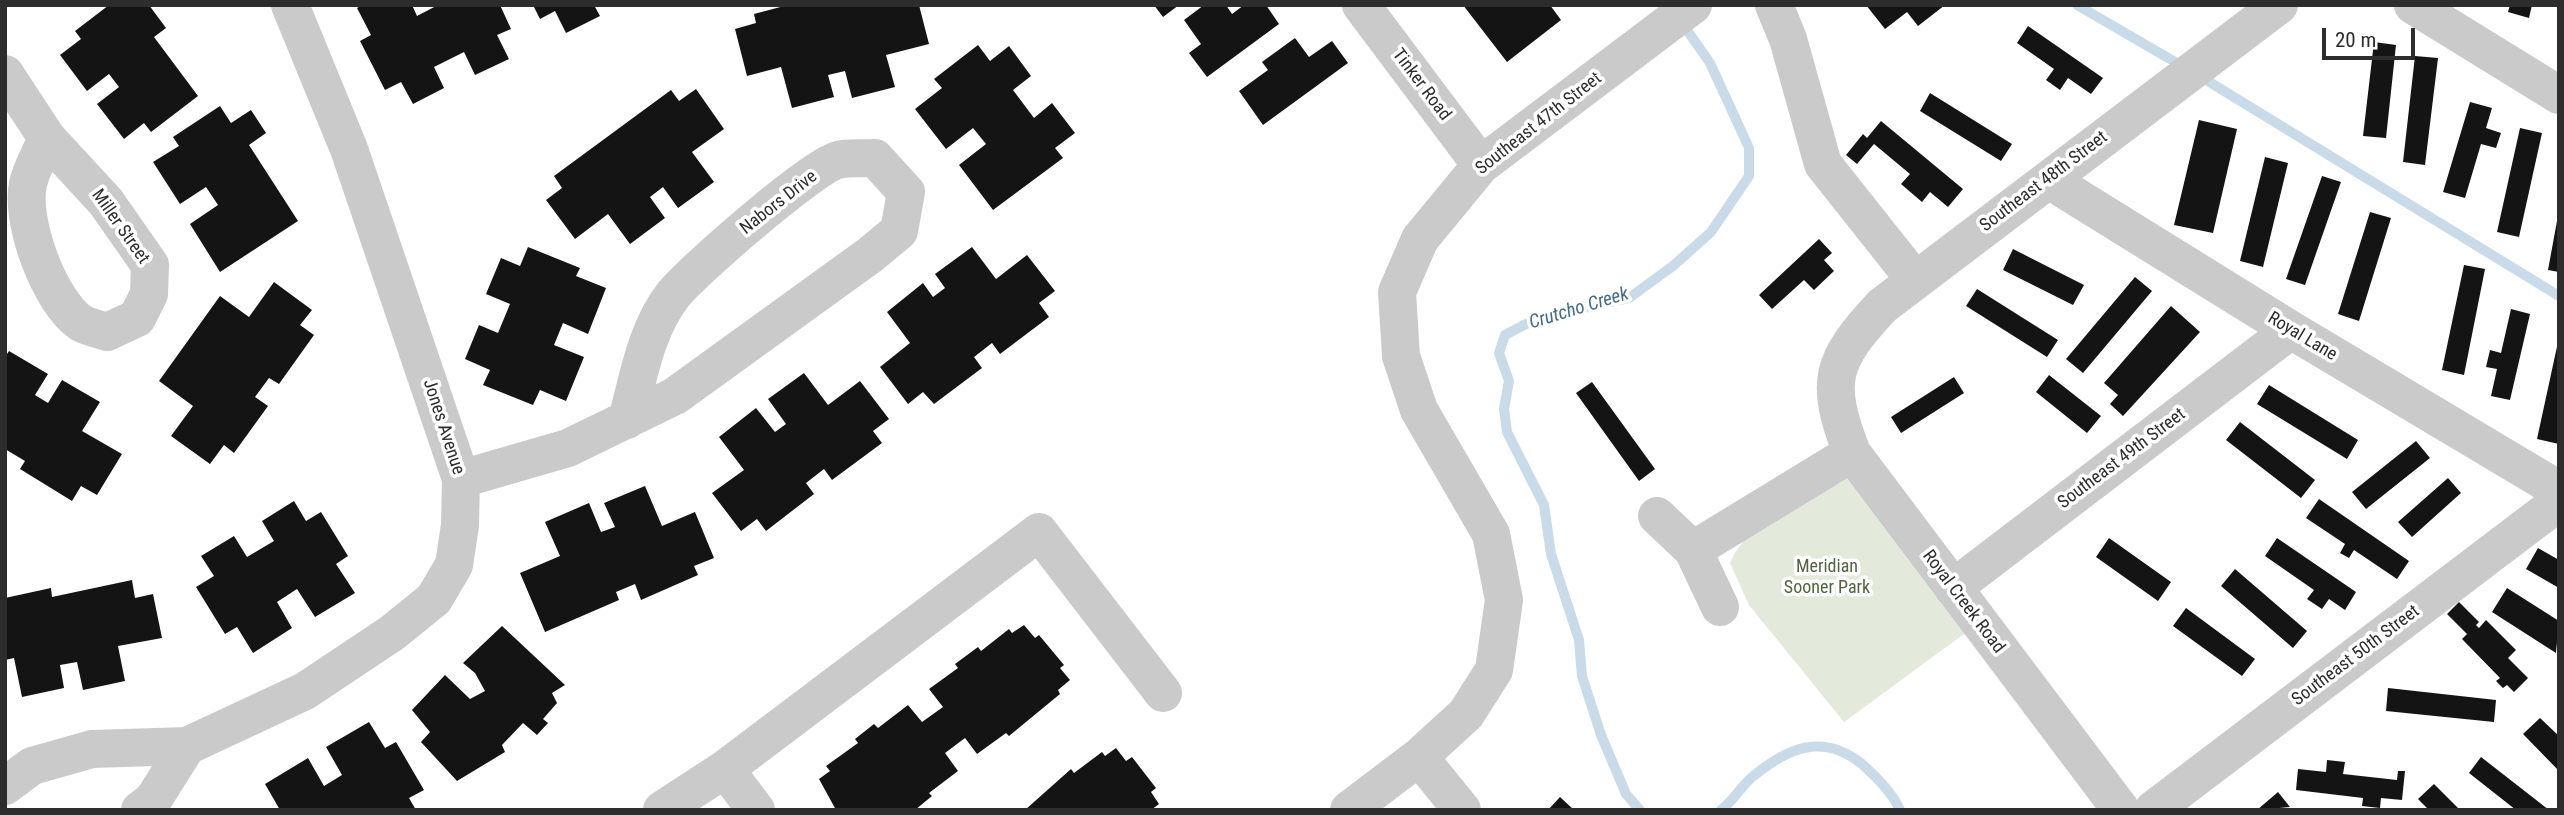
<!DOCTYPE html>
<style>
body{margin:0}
#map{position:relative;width:2564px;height:815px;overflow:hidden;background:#fff;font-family:"Roboto Condensed",sans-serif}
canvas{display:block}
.frame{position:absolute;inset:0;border:7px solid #2d2d2d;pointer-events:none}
.scale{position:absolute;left:2322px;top:28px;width:93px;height:32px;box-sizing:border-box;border:4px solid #2d2d2d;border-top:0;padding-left:9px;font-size:21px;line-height:24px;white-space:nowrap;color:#2d2d2d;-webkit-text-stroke:5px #fff;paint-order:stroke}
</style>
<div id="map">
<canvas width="2564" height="815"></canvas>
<div class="frame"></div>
<div class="scale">20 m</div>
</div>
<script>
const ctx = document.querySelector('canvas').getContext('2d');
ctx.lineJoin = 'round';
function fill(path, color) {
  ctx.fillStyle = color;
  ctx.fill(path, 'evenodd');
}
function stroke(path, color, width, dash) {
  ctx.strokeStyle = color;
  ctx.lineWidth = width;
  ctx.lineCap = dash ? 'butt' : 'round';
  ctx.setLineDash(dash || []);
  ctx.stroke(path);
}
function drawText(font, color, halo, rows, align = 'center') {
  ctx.font = font + ' "Roboto Condensed",sans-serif';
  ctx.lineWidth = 7;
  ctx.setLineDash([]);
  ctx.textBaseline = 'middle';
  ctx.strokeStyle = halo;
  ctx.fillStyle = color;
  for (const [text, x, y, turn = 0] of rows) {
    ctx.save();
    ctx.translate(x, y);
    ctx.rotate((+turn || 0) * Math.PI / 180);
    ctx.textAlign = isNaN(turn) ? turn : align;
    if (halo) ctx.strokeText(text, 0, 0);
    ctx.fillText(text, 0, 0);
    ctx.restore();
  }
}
fill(new Path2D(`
 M 1849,477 L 1968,631 L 1844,722 L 1749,605 L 1730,563 C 1751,515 1806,499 1849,477 Z`), '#e3eadc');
stroke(new Path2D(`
 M 2077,5 L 2182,66
 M 2198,75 L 2559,296
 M 1640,810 L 1626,794 L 1601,735 L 1582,676 L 1579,640 L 1551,554 L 1544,505 L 1507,432 L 1504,409 L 1509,381 L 1499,353 L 1505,335 L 1526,324 L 1557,314 L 1629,298 L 1673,266 L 1711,232 L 1749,176 L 1749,148 L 1710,63 L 1682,23
 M 1721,810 C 1733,801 1740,788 1751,778 C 1787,748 1822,732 1862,764 C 1876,777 1892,792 1900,810`), '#c9dbe8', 10);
fill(new Path2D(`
 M 109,5 L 149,5 L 166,28 L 154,37 L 198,96 L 151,132 L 144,123 L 124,139 L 97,104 L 119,87 L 109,74 L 87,91 L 60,55 L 81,39 L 75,31 Z
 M 362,5 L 412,5 L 417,16 L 438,5 L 500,5 L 511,29 L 497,35 L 509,59 L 475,75 L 464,52 L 434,67 L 444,88 L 413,104 L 401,82 L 385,90 L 360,41 L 371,35 L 357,8 Z
 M 533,5 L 594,5 L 600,16 L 566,33 L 555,11 L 540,19 Z
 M 788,5 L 919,5 L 929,44 L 886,55 L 895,87 L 852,98 L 845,71 L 828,75 L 834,97 L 792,108 L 781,67 L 747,76 L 735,29 L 756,23 L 754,14 Z
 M 1154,5 L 1179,5 L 1163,17 Z
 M 1204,5 L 1226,5 L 1232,14 L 1244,5 L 1266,5 L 1279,24 L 1207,77 L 1189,53 L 1201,44 L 1184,20 Z
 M 1463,5 L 1550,5 L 1561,20 L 1507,62 Z
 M 1866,5 L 1945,5 L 1918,26 L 1907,12 L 1885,29 Z
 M 2510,5 L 2532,5 L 2529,18 L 2508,12 Z
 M 2028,26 L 2103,78 L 2091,94 L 2068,78 L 2060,90 L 2046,80 L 2054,69 L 2017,43 Z
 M 1295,38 L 1309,57 L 1332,41 L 1348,63 L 1263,125 L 1239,91 L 1268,70 L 1262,62 Z
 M 2374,42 L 2396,45 L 2386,138 L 2363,136 Z
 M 978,45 L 990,61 L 1009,46 L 1031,76 L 1013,90 L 1034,118 L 1052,103 L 1075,133 L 1055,148 L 1063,158 L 993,210 L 959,165 L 986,144 L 973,128 L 946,149 L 915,109 L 942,88 L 934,79 Z
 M 2415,56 L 2438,58 L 2425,165 L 2403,162 Z
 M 696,89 L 724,129 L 692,152 L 714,182 L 678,208 L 663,187 L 650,197 L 665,218 L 630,244 L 608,214 L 575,239 L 546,200 L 562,188 L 554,176 L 671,90 L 679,101 Z
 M 1930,93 L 2012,144 L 2001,161 L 1920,111 Z
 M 2470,102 L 2492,108 L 2486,128 L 2501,133 L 2496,148 L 2481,144 L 2465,198 L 2443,192 Z
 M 220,106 L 231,123 L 251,110 L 266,133 L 249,145 L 298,221 L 220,272 L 190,224 L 218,205 L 206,187 L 180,204 L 153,162 L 179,146 L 173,137 Z
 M 2199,120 L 2237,129 L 2213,233 L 2174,225 Z
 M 1881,121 L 1963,189 L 1948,207 L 1930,192 L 1922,202 L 1901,184 L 1910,174 L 1874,144 L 1857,164 L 1846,155 L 1863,134 L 1867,138 Z
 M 2520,128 L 2542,133 L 2519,237 L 2497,232 Z
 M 2265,157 L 2288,163 L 2263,267 L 2240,261 Z
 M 2322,176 L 2341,182 L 2305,285 L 2286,279 Z
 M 2370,212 L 2391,218 L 2359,321 L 2338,314 Z
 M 2557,221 L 2559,221 L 2559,272 L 2548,270 Z
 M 1819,239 L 1832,253 L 1824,260 L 1834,271 L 1814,290 L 1804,280 L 1772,309 L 1759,295 Z
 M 528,247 L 580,268 L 576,276 L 606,288 L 588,334 L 563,323 L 554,345 L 584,357 L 566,401 L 540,390 L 533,405 L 483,385 L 490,370 L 465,359 L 479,325 L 498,333 L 510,304 L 486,294 L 501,258 L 520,266 Z
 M 972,247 L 996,279 L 1027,255 L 1055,291 L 1039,303 L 1049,317 L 1000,354 L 992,343 L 974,357 L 982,368 L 934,404 L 923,392 L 908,404 L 880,367 L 910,343 L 887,312 L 923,283 L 933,297 L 945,288 L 935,274 Z
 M 2013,249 L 2084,285 L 2073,305 L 2003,270 Z
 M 2464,265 L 2485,269 L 2464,375 L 2442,370 Z
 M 2135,277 L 2152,291 L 2083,373 L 2066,359 Z
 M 274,282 L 312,310 L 300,325 L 314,335 L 279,384 L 269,378 L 255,397 L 268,406 L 234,453 L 224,445 L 210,464 L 171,436 L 193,406 L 159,381 L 220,296 L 249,317 Z
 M 1977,289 L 2058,340 L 2047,357 L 1966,306 Z
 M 2171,306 L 2200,332 L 2123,416 L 2110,404 L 2118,395 L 2104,383 Z
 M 2511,309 L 2530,314 L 2510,400 L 2491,396 L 2497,369 L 2486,367 L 2490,350 L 2501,353 Z
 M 2558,342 L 2559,342 L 2559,444 L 2537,439 Z
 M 9,351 L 48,374 L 35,395 L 48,403 L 62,380 L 100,402 L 82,431 L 122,454 L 97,495 L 81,486 L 72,501 L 20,469 L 25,461 L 5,449 L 5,357 Z
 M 804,373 L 828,405 L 860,381 L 889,419 L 873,431 L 882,443 L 832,480 L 824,469 L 806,483 L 814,494 L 766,531 L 757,519 L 741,531 L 712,493 L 744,470 L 719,437 L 756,408 L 775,432 L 786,424 L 768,399 Z
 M 2049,375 L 2101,416 L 2087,433 L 2036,392 Z
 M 1954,377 L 1964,393 L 1901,433 L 1891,417 Z
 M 1592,382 L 1655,469 L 1639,481 L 1576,393 Z
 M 2269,385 L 2358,440 L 2347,459 L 2257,404 Z
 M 2240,422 L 2315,480 L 2301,498 L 2226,440 Z
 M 2416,441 L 2430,458 L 2366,509 L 2352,492 Z
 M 2448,478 L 2461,493 L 2412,537 L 2398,522 Z
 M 645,486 L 662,526 L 695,512 L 714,558 L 694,566 L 698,575 L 641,600 L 635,584 L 616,592 L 619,600 L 545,632 L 520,573 L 560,556 L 545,522 L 589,503 L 601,532 L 615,527 L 604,503 Z
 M 2319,499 L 2409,561 L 2397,579 L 2354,550 L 2349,558 L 2340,553 L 2345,544 L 2306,518 Z
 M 294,501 L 306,521 L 321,512 L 348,556 L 336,564 L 355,593 L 315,617 L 297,589 L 277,602 L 292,628 L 253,653 L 237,627 L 225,634 L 196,587 L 214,576 L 201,556 L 234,536 L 247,557 L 274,541 L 262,521 Z
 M 2109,538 L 2171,582 L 2158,601 L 2096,557 Z
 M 2277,538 L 2356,592 L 2345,610 L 2329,599 L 2322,609 L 2307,599 L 2314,590 L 2265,556 Z
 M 2538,548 L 2559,560 L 2559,588 L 2526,569 Z
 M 2235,569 L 2307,631 L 2293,648 L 2221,586 Z
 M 132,580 L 135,598 L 153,594 L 162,638 L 118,646 L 125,681 L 83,690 L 77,662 L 60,665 L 64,688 L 22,697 L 14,658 L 5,660 L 5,598 L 51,588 L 52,597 Z
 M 2507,588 L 2559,621 L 2556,653 L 2492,612 Z
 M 2459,602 L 2479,622 L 2476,625 L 2479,628 L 2486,620 L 2516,650 L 2508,658 L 2528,678 L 2514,692 L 2507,685 L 2503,688 L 2496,681 L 2500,678 L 2462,639 L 2467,634 L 2447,614 Z
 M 2186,608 L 2255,659 L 2242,676 L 2173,626 Z
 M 1024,625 L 1035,638 L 1039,635 L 1064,665 L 1060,668 L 1070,680 L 1058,690 L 1060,694 L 1009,736 L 1006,733 L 977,754 L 965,738 L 945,753 L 958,771 L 929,793 L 932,796 L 915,810 L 836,810 L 819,779 L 830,771 L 826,766 L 858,743 L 855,739 L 874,724 L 878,728 L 908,705 L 922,722 L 943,707 L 929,689 L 958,668 L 955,664 L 978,647 L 981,651 L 1009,629 L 1012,633 Z
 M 502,626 L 565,685 L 552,693 L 557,703 L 543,719 L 548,723 L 537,735 L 523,723 L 502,745 L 505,752 L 457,781 L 421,742 L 430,732 L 412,710 L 445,675 L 470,699 L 485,691 L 475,673 L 463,663 Z
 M 2388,688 L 2496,700 L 2494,722 L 2386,711 Z
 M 2540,718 L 2559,736 L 2559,771 L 2523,734 Z
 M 369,722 L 385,748 L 396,742 L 424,790 L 409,798 L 416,810 L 280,810 L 265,784 L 308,758 L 324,786 L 342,775 L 326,747 Z
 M 1116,748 L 1126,761 L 1132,757 L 1156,788 L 1151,792 L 1159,804 L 1151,810 L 1025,810 L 1071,769 L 1074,773 L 1102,752 L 1105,756 Z
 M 2481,757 L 2549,810 L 2516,810 L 2469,773 Z
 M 2327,760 L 2345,762 L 2343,774 L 2397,780 L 2398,771 L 2405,771 L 2402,800 L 2381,798 L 2380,808 L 2362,806 L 2363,798 L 2296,790 L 2298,769 L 2326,772 Z
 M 2434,784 L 2460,810 L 2429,810 L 2418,799 Z
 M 2278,792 L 2290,807 L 2257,810 Z
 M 1560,797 L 1574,810 L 1548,810 Z`), '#141414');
stroke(new Path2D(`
 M 1361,5 L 1481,165
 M 1774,5 L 1788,39 L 1823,164 L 1915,280
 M 2413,5 L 2559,95
 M 5,74 L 47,138 L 106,202 L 150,265 L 149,294 L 137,318 L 107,332 C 99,329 88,327 81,323 C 49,301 20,221 28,184 C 31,169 41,153 47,138
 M 2049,180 L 2291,330 L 2559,490
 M 461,479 L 568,448 L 675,396 L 870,255 L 899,231 L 906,192 L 875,158 C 863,159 849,157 838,160 C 814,165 691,272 673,295 C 646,329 638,379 627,420
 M 1657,516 L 1693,550 L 1720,607
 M 1693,550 L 1852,453
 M 1953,588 L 2291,330
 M 1419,757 L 1462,810
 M 725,769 L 756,810
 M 5,786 L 32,766 L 92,749 L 187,746 L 305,691 L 392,633 L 434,599 L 454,565 L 460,525 L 461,479 L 349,149 L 290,5
 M 140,810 L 153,800 L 187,746
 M 662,810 L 725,769 L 1039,532 L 1163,693
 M 1349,810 L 1419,757 L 1466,714 L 1494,670 L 1504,600 L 1491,534 L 1419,410 L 1401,356 L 1397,292 L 1420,239 L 1481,165 L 1693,5
 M 2121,810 L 1852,453 C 1824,381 1831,361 1882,306 L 2279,5
 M 2153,810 L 2559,502`), '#cacaca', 38);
drawText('18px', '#2d2d2d', '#fff', [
 ["Tinker Road",1421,85,53],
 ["Southeast 47th Street",1539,124,-38],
 ["Southeast 48th Street",2044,182,-37],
 ["Nabors Drive",779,203,-38],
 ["Miller Street",120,227,55],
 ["Royal Lane",2302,337,31],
 ["Jones Avenue",443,427,72],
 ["Southeast 49th Street",2122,459,-37],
 ["Royal Creek Road",1963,602,53],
 ["Southeast 50th Street",2356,656,-37]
]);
drawText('18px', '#4f653e', '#fff', [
 ["Meridian",1827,567],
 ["Sooner Park",1827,588]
]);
drawText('italic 19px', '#426a88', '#fff', [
 ["Crutcho Creek",1579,309,-17]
]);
</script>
